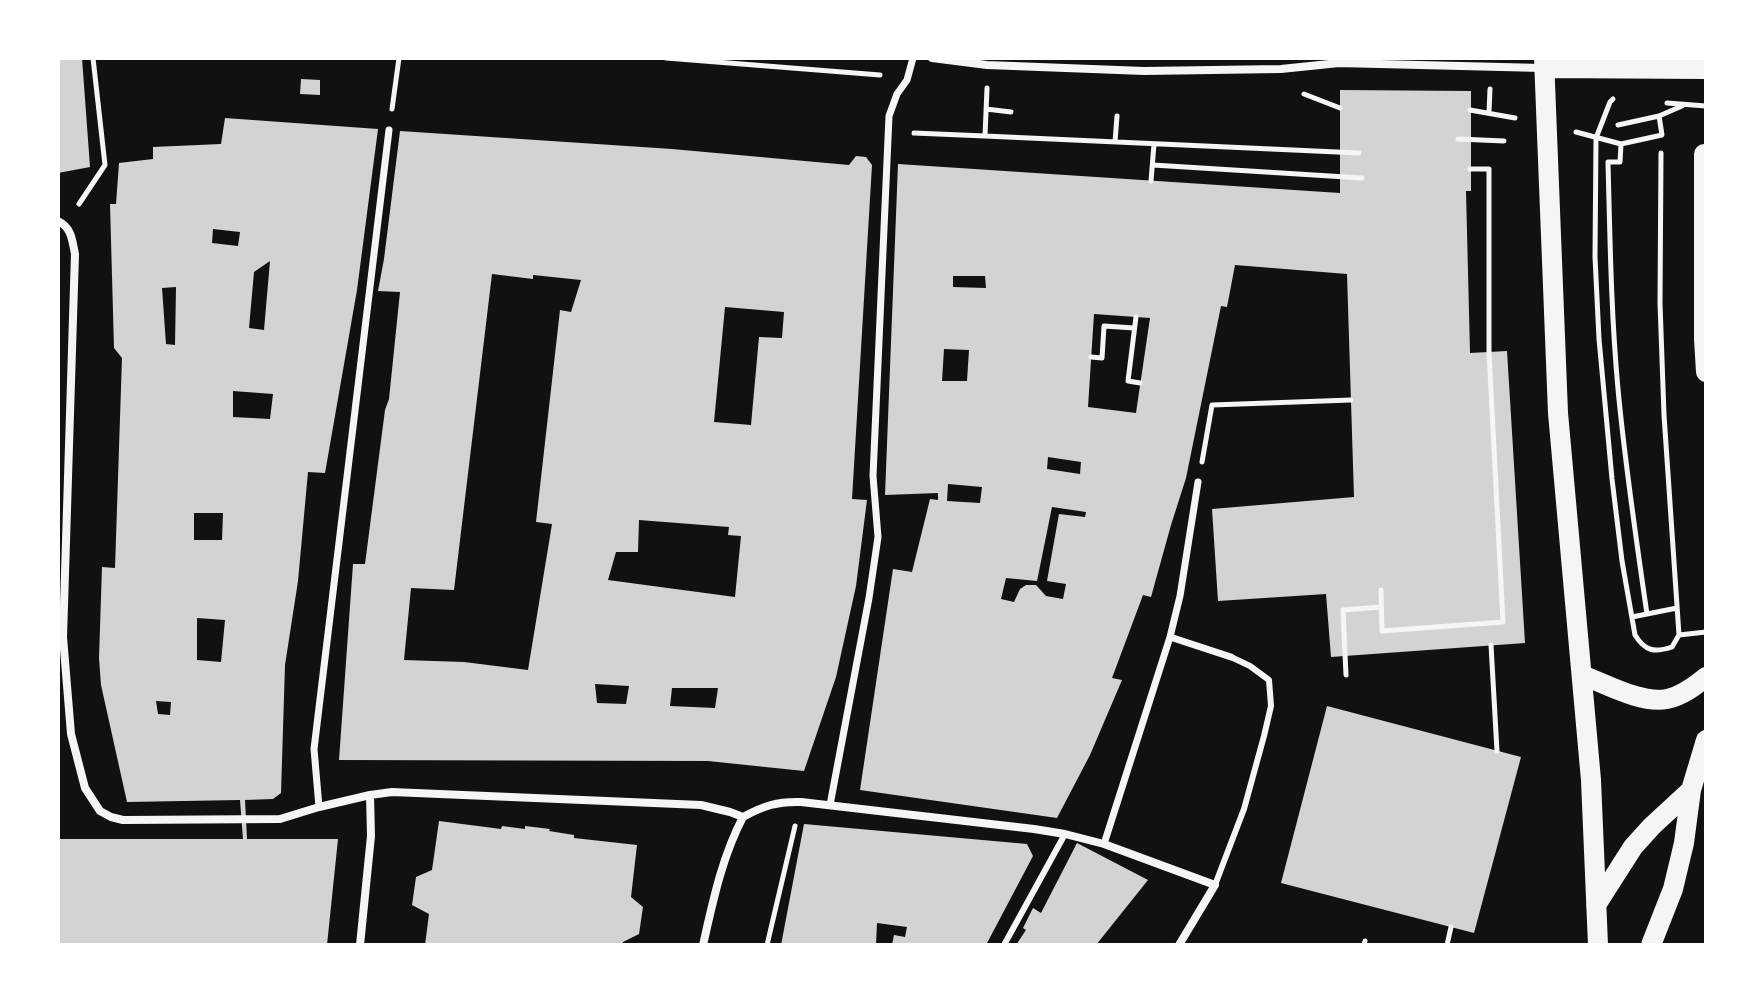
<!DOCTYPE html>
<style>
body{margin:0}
#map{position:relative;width:1764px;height:1003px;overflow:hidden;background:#111;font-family:"Fira Sans Condensed",sans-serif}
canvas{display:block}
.frame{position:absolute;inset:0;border:60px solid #fff;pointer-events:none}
</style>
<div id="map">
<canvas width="1764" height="1003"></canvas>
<div class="frame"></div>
</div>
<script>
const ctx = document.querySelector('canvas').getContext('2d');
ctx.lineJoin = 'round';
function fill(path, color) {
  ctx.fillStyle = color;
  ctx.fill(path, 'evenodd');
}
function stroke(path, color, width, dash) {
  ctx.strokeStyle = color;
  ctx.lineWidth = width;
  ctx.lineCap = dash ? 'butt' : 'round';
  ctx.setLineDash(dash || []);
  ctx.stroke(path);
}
fill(new Path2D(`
 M 58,58 L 82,58 L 90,167 L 58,173 Z
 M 301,79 L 320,80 L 320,95 L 300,94 Z
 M 1340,90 L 1471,91 L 1471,191 L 1466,191 L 1470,353 L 1507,351 L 1525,643 L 1331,657 L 1326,594 L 1218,601 L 1212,509 L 1354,497 L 1347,274 L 1235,265 L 1227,307 L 1221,306 L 1186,478 L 1171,525 L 1151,597 L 1143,595 L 1112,678 L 1122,680 L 1090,755 L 1057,818 L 860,790 L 893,569 L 912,572 L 930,499 L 938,500 L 938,493 L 885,495 L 898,164 L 1340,193 ZM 953,276 L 985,276 L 986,288 L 953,287 ZM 1094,314 L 1150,318 L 1136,413 L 1088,407 ZM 944,349 L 969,350 L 967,381 L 942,381 ZM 1048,457 L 1081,462 L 1080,474 L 1047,469 ZM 948,484 L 982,487 L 980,503 L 947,501 ZM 1052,507 L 1086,512 L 1085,517 L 1059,514 L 1047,581 L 1066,584 L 1063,599 L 1046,596 L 1036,585 L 1026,585 L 1020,589 L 1014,602 L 1001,599 L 1006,578 L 1037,581 Z
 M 225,118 L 378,129 L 357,290 L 325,473 L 308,472 L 298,581 L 285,665 L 281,793 L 273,799 L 245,800 L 247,839 L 338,839 L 327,945 L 58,945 L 58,839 L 243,839 L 240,800 L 127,802 L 101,685 L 99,658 L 102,567 L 115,568 L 122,358 L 114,348 L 110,204 L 116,204 L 119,163 L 153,159 L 153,147 L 221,144 ZM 213,229 L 240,232 L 238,246 L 212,243 ZM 270,261 L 264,330 L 249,328 L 254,272 ZM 176,287 L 175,345 L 166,344 L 162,288 ZM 233,391 L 273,394 L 270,419 L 233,417 ZM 194,513 L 223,513 L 222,540 L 194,540 ZM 197,618 L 225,620 L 221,662 L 197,660 ZM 156,701 L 171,702 L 170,715 L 158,714 Z
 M 400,131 L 672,149 L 849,165 L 856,156 L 866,157 L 872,165 L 852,499 L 867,500 L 856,586 L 836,677 L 804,771 L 708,761 L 339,760 L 353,564 L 365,564 L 385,410 L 389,399 L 400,292 L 378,291 L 384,259 ZM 492,274 L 533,279 L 533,275 L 581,280 L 571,312 L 560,310 L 536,522 L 552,524 L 528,670 L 464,662 L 404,660 L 411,588 L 454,590 ZM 725,307 L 784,312 L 782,338 L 759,337 L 751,425 L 714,422 ZM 639,520 L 729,527 L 728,535 L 741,536 L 735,597 L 608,580 L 616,552 L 638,552 ZM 595,684 L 629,686 L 626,704 L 597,703 ZM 672,688 L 718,688 L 715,708 L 670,706 Z
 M 1327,706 L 1521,757 L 1474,933 L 1281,883 Z
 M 439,821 L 501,829 L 502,826 L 525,829 L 525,826 L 550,829 L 549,831 L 574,835 L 574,838 L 637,845 L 631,897 L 643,907 L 639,934 L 623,942 L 622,945 L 425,945 L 429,914 L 412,905 L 416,877 L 432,870 Z
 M 804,824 L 1027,844 L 1033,856 L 986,945 L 892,945 L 894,935 L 905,937 L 907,927 L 877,923 L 876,945 L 781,945 Z
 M 1077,843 L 1148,880 L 1096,945 L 1016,945 L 1026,930 L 1023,928 L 1033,908 L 1041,913 Z`), '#d3d3d3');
stroke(new Path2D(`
 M 666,58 L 880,75
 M 987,88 L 985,136 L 1359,153
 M 1304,94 L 1340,108
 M 1613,99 L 1610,102 L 1596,138 L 1595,257 L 1599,339 L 1612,479 L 1622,561 L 1635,635 C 1645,651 1654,653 1672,647 L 1679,635 L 1664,415 L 1660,303 L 1661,153
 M 1667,103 L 1706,106
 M 392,109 L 399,58
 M 986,109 L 1011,112
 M 1470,110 L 1515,118
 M 1489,112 L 1490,89
 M 1618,125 L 1659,116 L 1682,106
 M 1576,132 L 1621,144
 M 914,133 L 985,136
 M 1458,139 L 1504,141
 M 1115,142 L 1117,116
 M 1153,165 L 1362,178
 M 1151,181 L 1154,144
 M 79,204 L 105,165 L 93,58
 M 1136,317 L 1128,381 L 1140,383
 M 1091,357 L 1102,358 L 1104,326 L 1134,328
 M 1202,462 L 1212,405 L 1351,400
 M 1381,590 L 1382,631 L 1503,622 L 1489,352 L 1489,169 L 1470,169
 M 1647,614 C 1636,539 1625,464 1618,389 C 1611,313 1610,238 1608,162 L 1620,162 L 1621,144 L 1662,135 L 1659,116
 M 1632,617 L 1677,608
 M 1679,635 L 1706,632
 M 1491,645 L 1497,751
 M 1346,675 L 1343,610 L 1381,607
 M 767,945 L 795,826
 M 1364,945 L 1365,941
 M 1447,945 L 1451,927`), '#f5f5f5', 5);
stroke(new Path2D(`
 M 1215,885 L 1244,809 L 1264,736 L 1271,706 L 1269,680 L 1250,666 L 1231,657
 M 1004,945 L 1065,834`), '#f5f5f5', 6);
stroke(new Path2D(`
 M 1170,637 L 1231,657
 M 830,805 L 869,598 L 878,537 L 873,476 L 889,116 L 897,94 L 907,80 L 913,58
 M 319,807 L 314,749 L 389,130
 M 1104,844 L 1170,637 L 1180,596 L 1198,482`), '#f5f5f5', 7);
stroke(new Path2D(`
 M 932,58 L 987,65 L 1144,71 L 1281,69 L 1339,63 L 1542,68
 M 58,221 C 72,228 72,240 75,254 L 63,637 L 71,734 L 85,788 L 100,811 L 111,817 L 123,820 L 280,819 L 319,807 L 370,795 L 392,792 L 701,805 L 730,812 L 743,817
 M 743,817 C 763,806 778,801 801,802 L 1034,829 L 1065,834 L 1104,844 L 1215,885 L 1179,945
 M 360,945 L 371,836 L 370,795
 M 703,945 C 713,901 722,857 743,817`), '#f5f5f5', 8);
stroke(new Path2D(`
 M 1544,58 L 1558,413 L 1591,780 L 1598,945
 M 1544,68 L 1706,69
 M 1704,154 L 1704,339 L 1706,372
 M 1582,675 C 1606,684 1641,704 1667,699 C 1682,696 1695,686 1706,677
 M 1596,905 L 1633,847 L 1652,826 L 1691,790
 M 1651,945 L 1673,889 L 1684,843 L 1691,790 L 1706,740`), '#f5f5f5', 20);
</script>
